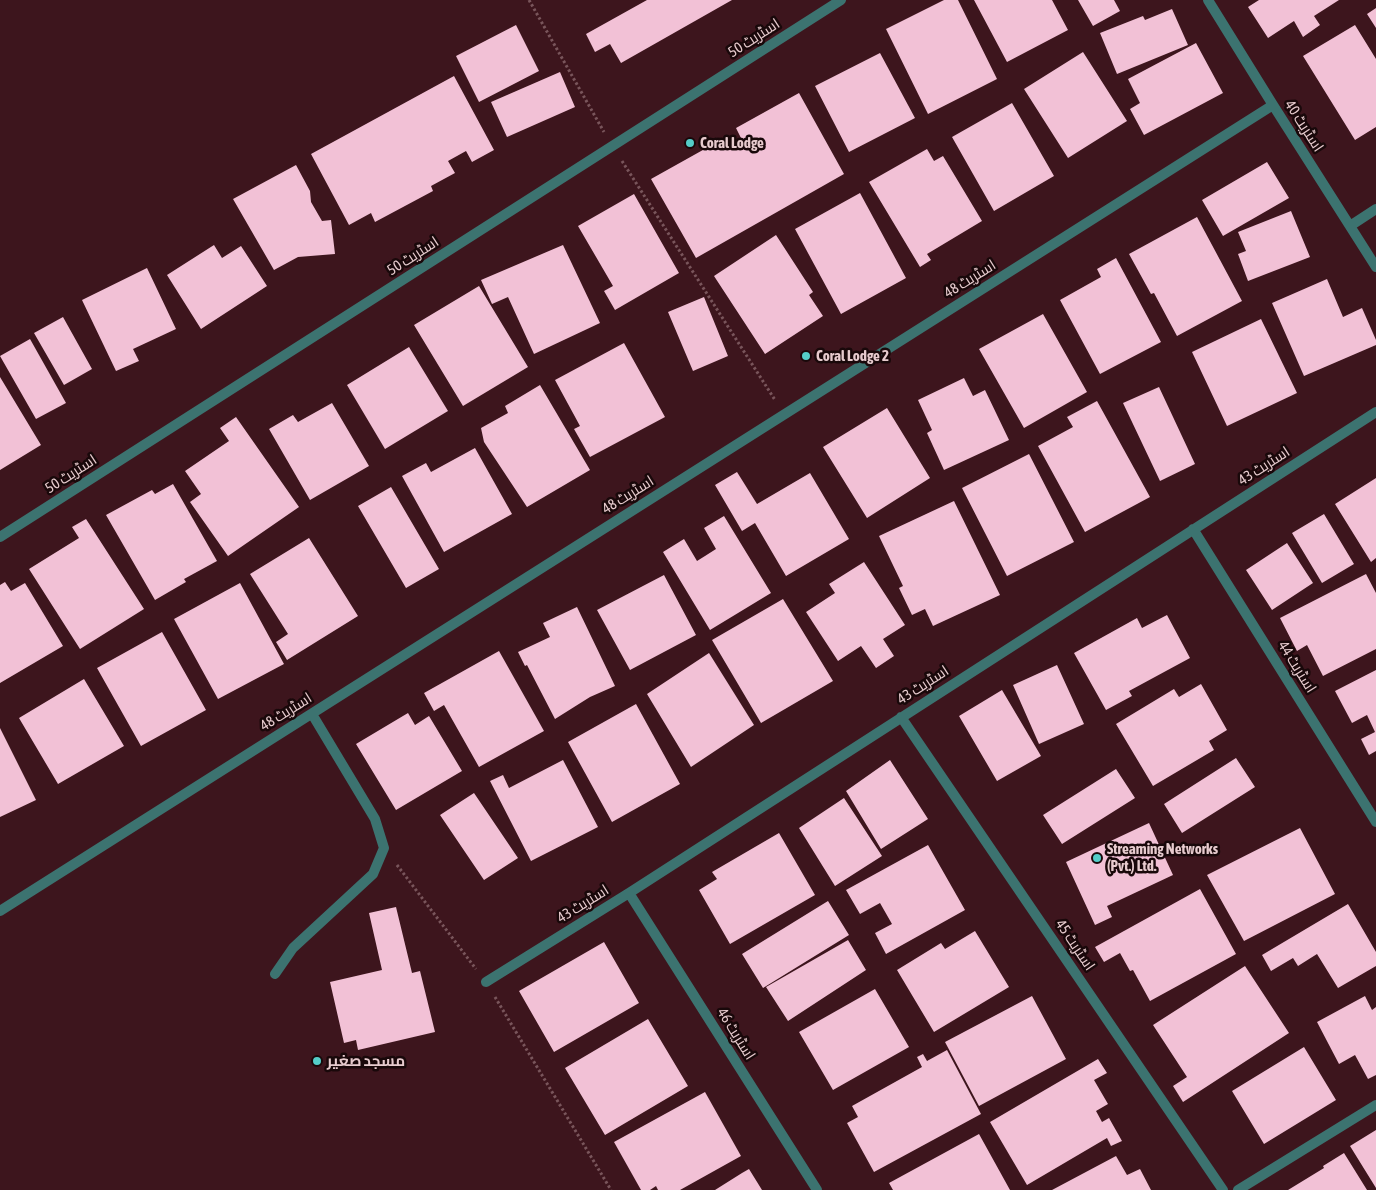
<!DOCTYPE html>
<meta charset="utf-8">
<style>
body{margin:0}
canvas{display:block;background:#3d151d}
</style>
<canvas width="1376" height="1190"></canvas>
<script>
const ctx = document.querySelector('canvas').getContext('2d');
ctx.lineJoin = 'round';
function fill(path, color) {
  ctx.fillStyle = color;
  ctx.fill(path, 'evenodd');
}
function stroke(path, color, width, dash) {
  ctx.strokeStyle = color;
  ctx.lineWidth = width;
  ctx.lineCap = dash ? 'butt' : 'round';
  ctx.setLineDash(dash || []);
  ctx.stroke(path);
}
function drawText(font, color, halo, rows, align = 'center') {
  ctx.font = font + ' "Asap Condensed",Cairo,sans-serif';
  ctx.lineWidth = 5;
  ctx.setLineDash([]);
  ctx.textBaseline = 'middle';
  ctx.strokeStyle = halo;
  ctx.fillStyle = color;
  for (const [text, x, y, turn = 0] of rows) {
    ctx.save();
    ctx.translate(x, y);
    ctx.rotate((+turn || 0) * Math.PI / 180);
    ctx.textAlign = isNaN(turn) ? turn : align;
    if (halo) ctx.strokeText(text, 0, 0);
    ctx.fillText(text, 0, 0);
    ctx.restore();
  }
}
fill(new Path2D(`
 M 647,0 L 732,0 L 621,63 L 610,44 L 595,52 L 586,34 Z
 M 944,0 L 958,0 L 997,79 L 928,114 L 886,29 Z
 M 974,0 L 1052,0 L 1068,30 L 1007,62 Z
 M 1078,0 L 1114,0 L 1120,11 L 1093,26 Z
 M 1259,0 L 1339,0 L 1314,16 L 1320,25 L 1303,37 L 1294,21 L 1268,38 L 1248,7 Z
 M 1376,8 L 1376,28 L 1367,14 Z
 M 1172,9 L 1188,45 L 1117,74 L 1100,33 L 1143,16 L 1145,20 Z
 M 516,25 L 539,71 L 479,102 L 456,56 Z
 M 1355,25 L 1376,59 L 1376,127 L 1355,140 L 1303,56 Z
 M 1196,43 L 1223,93 L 1144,135 L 1130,109 L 1140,103 L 1128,79 Z
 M 1083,52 L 1127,121 L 1068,158 L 1024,89 Z
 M 880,53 L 915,118 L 849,152 L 815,86 Z
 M 560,72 L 575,107 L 507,137 L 491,102 Z
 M 454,76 L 494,150 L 472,162 L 466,151 L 448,161 L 455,173 L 431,186 L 433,191 L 375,222 L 371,213 L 349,225 L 311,154 Z
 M 799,93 L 844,174 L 696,258 L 651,179 L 719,141 L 723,148 L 741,138 L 736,128 Z
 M 1012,103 L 1054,176 L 994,211 L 952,137 Z
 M 927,149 L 934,161 L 943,156 L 982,221 L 927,254 L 931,260 L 920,267 L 869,182 Z
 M 1267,162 L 1289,198 L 1223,236 L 1202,200 Z
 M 296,165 L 310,191 L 311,202 L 322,221 L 331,220 L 335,254 L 298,257 L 274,270 L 233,199 Z
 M 860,193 L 906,278 L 841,314 L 795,229 Z
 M 634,194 L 679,273 L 615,310 L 604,291 L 613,286 L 578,226 Z
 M 1291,211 L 1310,257 L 1248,281 L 1238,254 L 1246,251 L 1238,232 Z
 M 1197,217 L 1242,301 L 1177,336 L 1154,293 L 1151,294 L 1129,254 Z
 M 776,235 L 813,292 L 809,295 L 823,316 L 765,354 L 714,276 Z
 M 214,245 L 222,258 L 241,246 L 267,286 L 201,329 L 167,275 Z
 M 563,245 L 600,323 L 534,354 L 508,297 L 492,304 L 481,280 Z
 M 1116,258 L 1161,342 L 1100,374 L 1060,300 L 1101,277 L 1097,269 Z
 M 147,268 L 176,329 L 133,349 L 139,361 L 116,371 L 82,300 Z
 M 1327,279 L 1343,317 L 1362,308 L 1376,340 L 1376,345 L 1304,376 L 1272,303 Z
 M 479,286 L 528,367 L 463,406 L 414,325 Z
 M 704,297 L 728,356 L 693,371 L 668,312 Z
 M 1043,314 L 1087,392 L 1024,428 L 979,349 Z
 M 63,317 L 92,369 L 64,385 L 34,333 Z
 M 1261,319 L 1297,393 L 1227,426 L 1192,352 Z
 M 30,339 L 66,403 L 36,419 L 0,356 Z
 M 624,343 L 665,417 L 590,457 L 574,429 L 580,426 L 555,380 Z
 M 409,347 L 448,411 L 385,449 L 347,385 Z
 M 0,377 L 41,445 L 0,470 Z
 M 964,378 L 973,396 L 985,390 L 1009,440 L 944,470 L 927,433 L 932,430 L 918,400 Z
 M 540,385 L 590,470 L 527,507 L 484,442 L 481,428 L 508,413 L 505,406 Z
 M 1159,387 L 1195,464 L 1160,481 L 1123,403 Z
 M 1097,401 L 1150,497 L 1085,532 L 1038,446 L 1073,427 L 1067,417 Z
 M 332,403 L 369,466 L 310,500 L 269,429 L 293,415 L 298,422 Z
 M 887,408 L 930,478 L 867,518 L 823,447 Z
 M 236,417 L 299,507 L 228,556 L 190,502 L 201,494 L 185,471 L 229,441 L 220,428 Z
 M 475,448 L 512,514 L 444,552 L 402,476 L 426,463 L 431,472 Z
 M 1029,454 L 1074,542 L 1007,576 L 962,488 Z
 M 737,472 L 757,504 L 810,473 L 849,539 L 786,576 L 755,523 L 742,531 L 715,485 Z
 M 1376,478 L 1376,558 L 1371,562 L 1335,504 Z
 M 173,484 L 217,561 L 184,579 L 186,582 L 155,600 L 106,515 L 152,490 L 155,494 Z
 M 391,487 L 439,569 L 406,588 L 358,506 Z
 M 954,501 L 1000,595 L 933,626 L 925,609 L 912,615 L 899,588 L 903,586 L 879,536 Z
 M 1324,514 L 1354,564 L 1322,583 L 1292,533 Z
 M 724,516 L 771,593 L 710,630 L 663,552 L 684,539 L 697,561 L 705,556 L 716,549 L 704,528 Z
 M 86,519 L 144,609 L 80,649 L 29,569 L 79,538 L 72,527 Z
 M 309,538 L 358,616 L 287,660 L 276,642 L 288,634 L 250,574 Z
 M 1287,543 L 1313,583 L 1272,610 L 1246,570 Z
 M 864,562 L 905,625 L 883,639 L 894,656 L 876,668 L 861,646 L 838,661 L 806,612 L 835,593 L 829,584 Z
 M 1366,574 L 1376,593 L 1376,649 L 1323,676 L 1307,645 L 1297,651 L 1280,618 Z
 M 664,575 L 696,635 L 630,670 L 597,610 Z
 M 5,582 L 11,591 L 25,583 L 63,646 L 0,683 L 0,585 Z
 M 240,583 L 284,664 L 218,699 L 174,619 Z
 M 783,599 L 833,681 L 761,723 L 712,640 Z
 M 577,607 L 615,686 L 590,697 L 555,719 L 527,665 L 525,666 L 518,652 L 550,637 L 543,623 Z
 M 1167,615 L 1190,658 L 1129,691 L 1132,696 L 1106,710 L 1074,653 L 1137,618 L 1142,628 Z
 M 162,632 L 206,710 L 141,746 L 97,668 Z
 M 499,651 L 544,731 L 479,767 L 444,705 L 434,711 L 424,693 Z
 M 709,653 L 754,725 L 691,767 L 647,694 Z
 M 1057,665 L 1084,724 L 1039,744 L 1013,685 Z
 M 1376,670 L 1376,751 L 1369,755 L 1361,739 L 1375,732 L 1367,715 L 1352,723 L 1335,691 Z
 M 84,679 L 124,746 L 58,784 L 19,718 Z
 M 1201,684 L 1227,730 L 1209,741 L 1214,750 L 1153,786 L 1116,724 L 1174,689 L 1179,697 Z
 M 1002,690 L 1041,756 L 997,781 L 959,716 Z
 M 636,704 L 680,784 L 612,822 L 568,742 Z
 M 408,713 L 415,725 L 429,716 L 462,771 L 396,810 L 356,744 Z
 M 0,728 L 36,800 L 0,817 Z
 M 1236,758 L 1255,787 L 1182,833 L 1164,804 Z
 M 563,760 L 598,827 L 531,861 L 490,781 L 503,775 L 509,788 Z
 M 890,760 L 928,819 L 881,849 L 846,791 Z
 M 1116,769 L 1135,798 L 1062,844 L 1043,815 Z
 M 474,793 L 518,858 L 484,880 L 440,815 Z
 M 844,798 L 882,856 L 835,886 L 799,828 Z
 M 1149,823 L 1173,875 L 1107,906 L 1112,917 L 1095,925 L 1066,862 Z
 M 1300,828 L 1335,894 L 1244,941 L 1207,875 Z
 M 779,833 L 815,895 L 730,944 L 699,890 L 717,879 L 712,872 Z
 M 928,845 L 965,910 L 886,954 L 875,933 L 892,924 L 880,903 L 860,914 L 846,890 Z
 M 1200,889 L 1236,954 L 1150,1001 L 1133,970 L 1130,971 L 1120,953 L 1104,962 L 1095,947 Z
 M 828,901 L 849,935 L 763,988 L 742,954 Z
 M 1348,904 L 1376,952 L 1376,966 L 1338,988 L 1317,954 L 1298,966 L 1293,958 L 1271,971 L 1262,955 Z
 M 396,907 L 412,973 L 420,971 L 435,1032 L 358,1050 L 356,1040 L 344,1043 L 330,982 L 382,970 L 369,913 Z
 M 975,931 L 1009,987 L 934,1032 L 897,970 L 941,943 L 945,949 Z
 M 848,940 L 866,970 L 788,1021 L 766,987 Z
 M 604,942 L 639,1003 L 554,1052 L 519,991 Z
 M 1245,966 L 1289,1033 L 1183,1102 L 1173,1086 L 1187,1077 L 1153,1025 Z
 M 875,989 L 909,1047 L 833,1090 L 799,1032 Z
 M 1032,996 L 1066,1059 L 979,1106 L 945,1042 Z
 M 1365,996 L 1372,1010 L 1376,1007 L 1376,1075 L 1368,1079 L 1355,1055 L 1339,1064 L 1317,1022 Z
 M 648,1019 L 688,1086 L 605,1135 L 565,1068 Z
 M 1304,1047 L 1336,1100 L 1264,1144 L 1232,1091 Z
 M 947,1050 L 981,1114 L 874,1172 L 847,1123 L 858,1117 L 852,1106 L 922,1067 L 917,1057 L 923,1054 L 927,1061 Z
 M 1098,1059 L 1107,1073 L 1094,1080 L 1108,1104 L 1096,1111 L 1102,1122 L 1109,1118 L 1122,1141 L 1111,1146 L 1107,1138 L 1027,1185 L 990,1122 Z
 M 705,1092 L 741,1156 L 680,1190 L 658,1190 L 656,1186 L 650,1190 L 641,1190 L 614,1142 Z
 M 1376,1130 L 1376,1188 L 1350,1146 Z
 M 979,1134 L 1010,1190 L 893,1190 L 889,1183 Z
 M 1344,1153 L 1367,1190 L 1288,1190 L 1324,1168 L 1323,1166 Z
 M 1116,1156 L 1127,1175 L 1140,1169 L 1151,1190 L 1052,1190 Z
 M 749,1169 L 762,1190 L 715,1190 L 742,1173 Z`), '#f2c1d6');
stroke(new Path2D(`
 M 529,0 L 604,132
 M 622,161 L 775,400
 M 397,865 L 476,969
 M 495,997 L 611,1190`), '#79555b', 3, [2.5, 2.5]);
stroke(new Path2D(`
 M 1208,0 L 1273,105 L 1376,267
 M 1350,226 L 1376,209
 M 1193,529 L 1376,822
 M 0,537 L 841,0
 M 901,717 L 1223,1190
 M 629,893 L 817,1190
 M 0,911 L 1273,105
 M 275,974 L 293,948 L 373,874 L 384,848 L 375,819 L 312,714
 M 486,982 L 629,893 L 1376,412
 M 1238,1190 L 1376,1105`), '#3c7370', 10);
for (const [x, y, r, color] of [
 [690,143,5,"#54cdc8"],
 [806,356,5,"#54cdc8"],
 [1097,858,5,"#54cdc8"],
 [317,1061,5,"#54cdc8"]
]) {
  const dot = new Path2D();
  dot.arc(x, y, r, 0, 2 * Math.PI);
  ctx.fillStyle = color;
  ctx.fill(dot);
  stroke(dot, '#19080a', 2);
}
drawText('15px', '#e7cbce', '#19080a', [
 ["اسٹریٹ 50",754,38,-33],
 ["اسٹریٹ 40",1304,126,57],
 ["اسٹریٹ 50",413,256,-33],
 ["اسٹریٹ 48",970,279,-32],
 ["اسٹریٹ 43",1264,466,-33],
 ["اسٹریٹ 50",71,474,-33],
 ["اسٹریٹ 48",628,495,-32],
 ["اسٹریٹ 44",1297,667,58],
 ["اسٹریٹ 43",923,685,-33],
 ["اسٹریٹ 48",286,712,-32],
 ["اسٹریٹ 43",583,904,-32],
 ["اسٹریٹ 45",1075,945,56],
 ["اسٹریٹ 46",736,1034,58]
]);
drawText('bold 15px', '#e7cbce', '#19080a', [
 ["Coral Lodge",700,143],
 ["Coral Lodge 2",816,356],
 ["Streaming Networks",1107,849],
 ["(Pvt.) Ltd.",1107,866],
 ["مسجد صغیر",327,1061]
], 'left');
</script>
